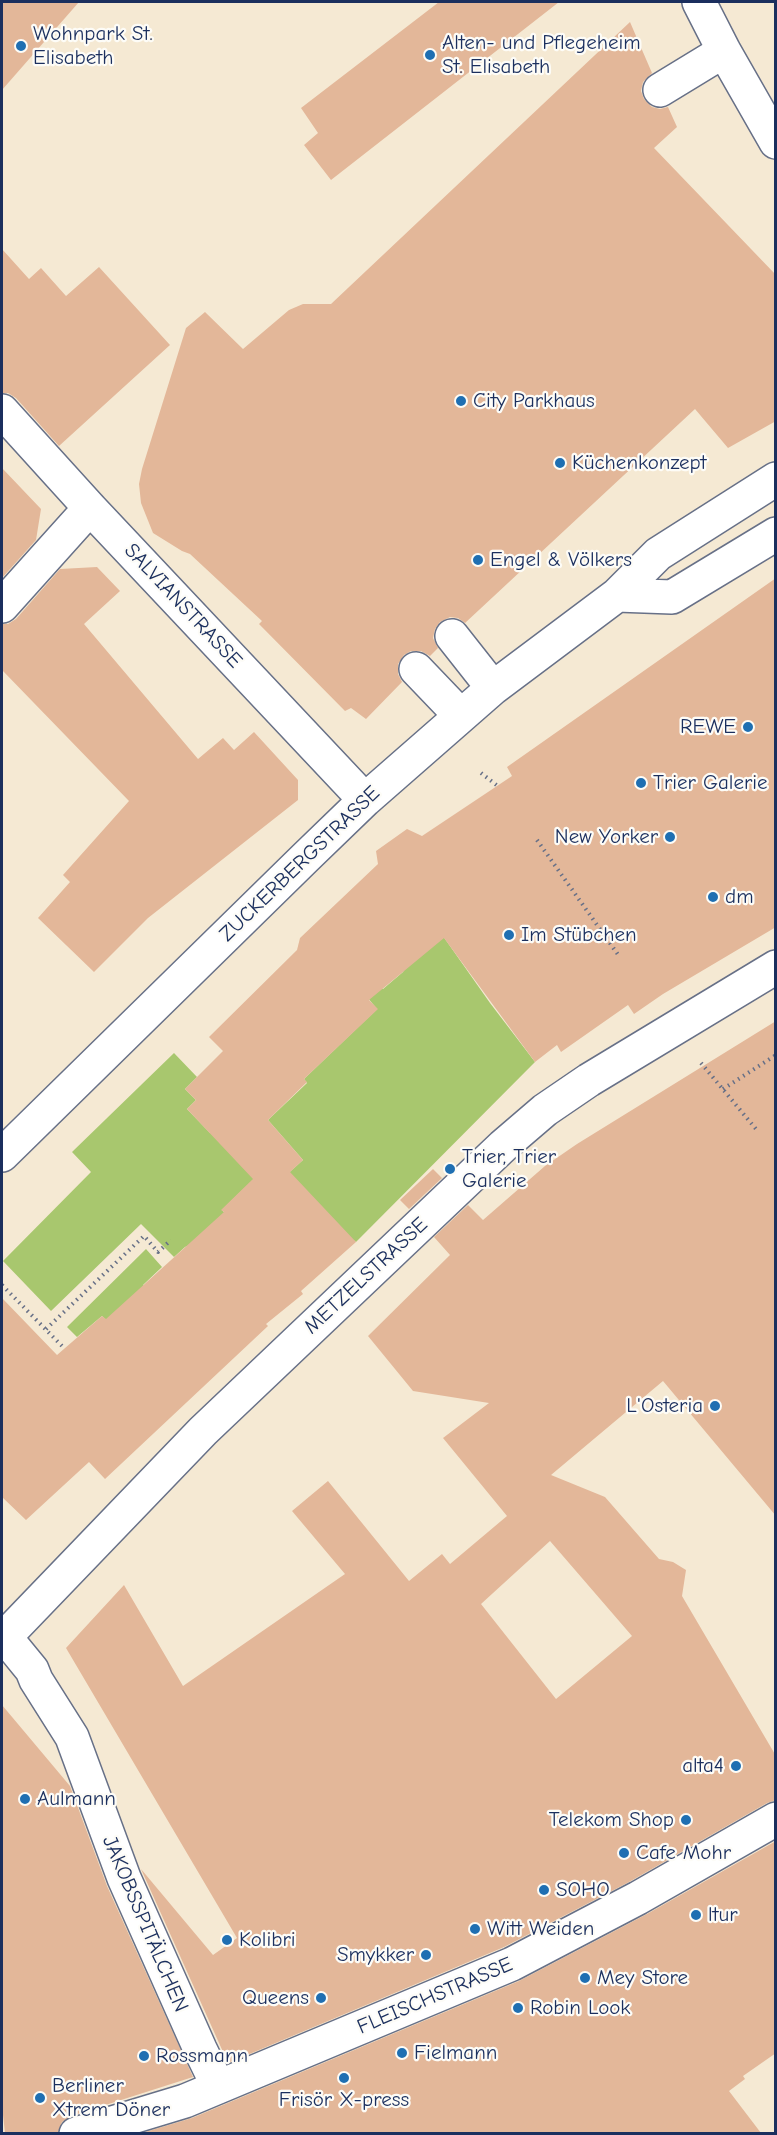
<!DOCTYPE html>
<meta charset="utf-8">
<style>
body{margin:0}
#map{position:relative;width:777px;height:2135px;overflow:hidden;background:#f5e9d3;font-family:"Comic Neue",sans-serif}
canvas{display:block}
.frame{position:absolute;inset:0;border:3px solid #1b2f5e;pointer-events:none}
</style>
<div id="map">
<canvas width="777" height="2135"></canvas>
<div class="frame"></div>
</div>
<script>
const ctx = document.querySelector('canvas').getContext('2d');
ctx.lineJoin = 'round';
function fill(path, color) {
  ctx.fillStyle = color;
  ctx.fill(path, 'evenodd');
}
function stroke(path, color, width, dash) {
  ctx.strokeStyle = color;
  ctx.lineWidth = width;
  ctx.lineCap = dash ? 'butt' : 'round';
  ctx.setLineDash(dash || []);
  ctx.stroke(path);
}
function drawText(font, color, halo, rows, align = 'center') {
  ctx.font = font + ' "Comic Neue",sans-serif';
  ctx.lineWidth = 4.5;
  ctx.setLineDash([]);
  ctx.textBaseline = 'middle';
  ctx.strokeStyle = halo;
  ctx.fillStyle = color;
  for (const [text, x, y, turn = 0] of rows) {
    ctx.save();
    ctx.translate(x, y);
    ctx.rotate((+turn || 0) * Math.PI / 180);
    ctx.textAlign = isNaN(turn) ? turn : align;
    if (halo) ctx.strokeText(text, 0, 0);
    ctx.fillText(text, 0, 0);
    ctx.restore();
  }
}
fill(new Path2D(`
 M 431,919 L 490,1003 L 535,1062 L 356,1242 L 274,1186 L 303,1160 L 268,1120 L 307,1083 L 304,1079 L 377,1009 L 367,997 L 380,987 L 383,989 L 403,972 Z
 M 174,1053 L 197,1077 L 185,1089 L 196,1100 L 187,1109 L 210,1133 L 218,1126 L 261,1172 L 222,1210 L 236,1225 L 185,1247 L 174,1257 L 141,1224 L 51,1311 L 3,1261 L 91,1172 L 72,1152 Z
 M 146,1249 L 162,1267 L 143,1285 L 150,1293 L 113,1327 L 102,1316 L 77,1337 L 67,1327 Z`), '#a8c76e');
fill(new Path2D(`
 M 2,2 L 79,2 L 2,90 Z
 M 439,2 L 559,2 L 331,180 L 304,145 L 318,133 L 301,108 Z
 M 630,22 L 652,73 L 643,82 L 641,91 L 644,99 L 652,107 L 660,109 L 668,107 L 677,127 L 654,148 L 776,275 L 776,421 L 728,448 L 695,409 L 465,623 L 458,618 L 450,617 L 440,622 L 435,629 L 433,638 L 438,648 L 430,656 L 421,651 L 411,651 L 404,655 L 398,664 L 398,674 L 402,682 L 366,719 L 351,708 L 345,711 L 259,624 L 262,621 L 190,554 L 182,551 L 153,533 L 141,503 L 139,484 L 142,469 L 186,328 L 205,312 L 243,349 L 289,310 L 303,304 L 331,304 Z
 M 2,249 L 29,279 L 41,268 L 66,296 L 99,267 L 170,345 L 59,446 L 16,398 L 8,393 L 2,393 Z
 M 2,468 L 41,509 L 36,540 L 2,578 Z
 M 97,567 L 120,591 L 84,624 L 198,759 L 223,738 L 234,750 L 254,732 L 298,780 L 298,800 L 148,918 L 94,972 L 38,918 L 70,882 L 63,875 L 129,801 L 2,670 L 2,624 L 8,624 L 16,619 L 60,569 Z
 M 776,578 L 776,927 L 663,994 L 634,1014 L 628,1005 L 561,1052 L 557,1045 L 535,1062 L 444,938 L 369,1000 L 378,1009 L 304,1079 L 307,1082 L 268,1120 L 303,1160 L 290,1172 L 356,1242 L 301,1291 L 303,1294 L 266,1324 L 268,1326 L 105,1479 L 89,1462 L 26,1520 L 2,1497 L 2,1298 L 57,1355 L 102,1316 L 106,1319 L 224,1212 L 221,1210 L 253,1179 L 187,1109 L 196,1100 L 185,1089 L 223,1051 L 209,1037 L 297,950 L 300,938 L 378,864 L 376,851 L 407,829 L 422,836 L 512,776 L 507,767 Z
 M 776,1021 L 776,1516 L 663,1381 L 551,1475 L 605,1497 L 659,1559 L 673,1562 L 686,1570 L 682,1596 L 776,1756 L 776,1800 L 767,1803 L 629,1882 L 504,1947 L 228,2063 L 141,1869 L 213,1955 L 237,1938 L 66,1648 L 124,1585 L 183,1686 L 345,1574 L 292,1511 L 328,1481 L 409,1581 L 442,1554 L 450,1564 L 507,1516 L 443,1438 L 489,1403 L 413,1391 L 368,1336 L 450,1255 L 434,1237 L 468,1205 L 483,1220 L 545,1166 L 577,1144 ZM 550,1541 L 632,1636 L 556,1699 L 481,1604 Z
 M 433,1169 L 442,1178 L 409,1209 L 400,1200 Z
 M 2,1705 L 70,1786 L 107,1886 L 193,2077 L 71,2116 L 62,2122 L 58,2133 L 5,2133 L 2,2106 Z
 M 776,1841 L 776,2053 L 743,2076 L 745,2079 L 729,2091 L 761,2133 L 142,2133 L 192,2118 L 519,1981 L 647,1914 Z`), '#e3b799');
const minor = new Path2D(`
 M 699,2 L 724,51 L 776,142
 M 660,90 L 724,51
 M 2,411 L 90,508 L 365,800
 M 617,595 L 672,597 L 776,534
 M 2,606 L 90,508
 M 452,636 L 493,688
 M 416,669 L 461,716
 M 2,1155 L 306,857 L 365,800 L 493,688 L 617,595 L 658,554 L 776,479
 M 5,1637 L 32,1670 L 36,1680 L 72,1737 L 124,1878 L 200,2049 L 218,2086
 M 2,1640 L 203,1431 L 503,1146 L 545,1110 L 589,1080 L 776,967
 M 76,2134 L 185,2101 L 512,1964 L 638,1898 L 776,1819`);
stroke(minor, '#677087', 36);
stroke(new Path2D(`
 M 481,773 L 499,787
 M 537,840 L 619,956
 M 701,1063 L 756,1129
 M 723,1089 L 776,1055
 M 2,1285 L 62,1346
 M 46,1329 L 144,1236 L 158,1252 L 171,1240`), '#677087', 4, [1.5, 4.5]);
stroke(minor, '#fff', 33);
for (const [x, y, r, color] of [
 [21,46,6,"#1f6fb2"],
 [430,55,6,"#1f6fb2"],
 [461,401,6,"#1f6fb2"],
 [560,463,6,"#1f6fb2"],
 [478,560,6,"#1f6fb2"],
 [748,727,6,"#1f6fb2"],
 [641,783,6,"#1f6fb2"],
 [670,837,6,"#1f6fb2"],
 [713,897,6,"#1f6fb2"],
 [509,935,6,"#1f6fb2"],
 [450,1169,6,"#1f6fb2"],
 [715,1406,6,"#1f6fb2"],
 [736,1766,6,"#1f6fb2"],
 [25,1799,6,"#1f6fb2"],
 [686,1820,6,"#1f6fb2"],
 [624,1853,6,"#1f6fb2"],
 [544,1890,6,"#1f6fb2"],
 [696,1915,6,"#1f6fb2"],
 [475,1929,6,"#1f6fb2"],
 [227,1940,6,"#1f6fb2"],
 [426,1955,6,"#1f6fb2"],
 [585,1978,6,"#1f6fb2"],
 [321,1998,6,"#1f6fb2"],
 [518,2008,6,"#1f6fb2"],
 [402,2053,6,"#1f6fb2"],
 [144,2056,6,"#1f6fb2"],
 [344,2078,6,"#1f6fb2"],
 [40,2098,6,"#1f6fb2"]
]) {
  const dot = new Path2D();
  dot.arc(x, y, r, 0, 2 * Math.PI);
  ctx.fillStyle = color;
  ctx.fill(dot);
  stroke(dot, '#fdfcf7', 2);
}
drawText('21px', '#1b2f5e', '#fdfcf7', [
 ["Wohnpark St.",33,34],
 ["Elisabeth",33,58],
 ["Alten- und Pflegeheim",442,43],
 ["St. Elisabeth",442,67],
 ["City Parkhaus",473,401],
 ["Küchenkonzept",572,463],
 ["Engel & Völkers",490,560],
 ["REWE",736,727,"right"],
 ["Trier Galerie",653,783],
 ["New Yorker",658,837,"right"],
 ["dm",725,897],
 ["Im Stübchen",521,935],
 ["Trier, Trier",462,1157],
 ["Galerie",462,1181],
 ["L'Osteria",703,1406,"right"],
 ["alta4",724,1766,"right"],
 ["Aulmann",37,1799],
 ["Telekom Shop",674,1820,"right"],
 ["Cafe Mohr",636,1853],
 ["SOHO",556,1890],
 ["ltur",708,1915],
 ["Witt Weiden",487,1929],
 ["Kolibri",239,1940],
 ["Smykker",414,1955,"right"],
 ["Mey Store",597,1978],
 ["Queens",309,1998,"right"],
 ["Robin Look",530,2008],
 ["Fielmann",414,2053],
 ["Rossmann",156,2056],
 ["Berliner",52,2086],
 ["Xtrem Döner",52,2110],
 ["Frisör X-press",344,2100,"center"]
], 'left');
drawText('21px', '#1b2f5e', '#fdfcf7', [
 ["SALVIANSTRASSE",183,606,47],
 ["ZUCKERBERGSTRASSE",300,864,-44],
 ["METZELSTRASSE",366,1276,-43],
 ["JAKOBSSPITÄLCHEN",145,1924,67],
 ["FLEISCHSTRASSE",435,1996,-23]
]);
</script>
